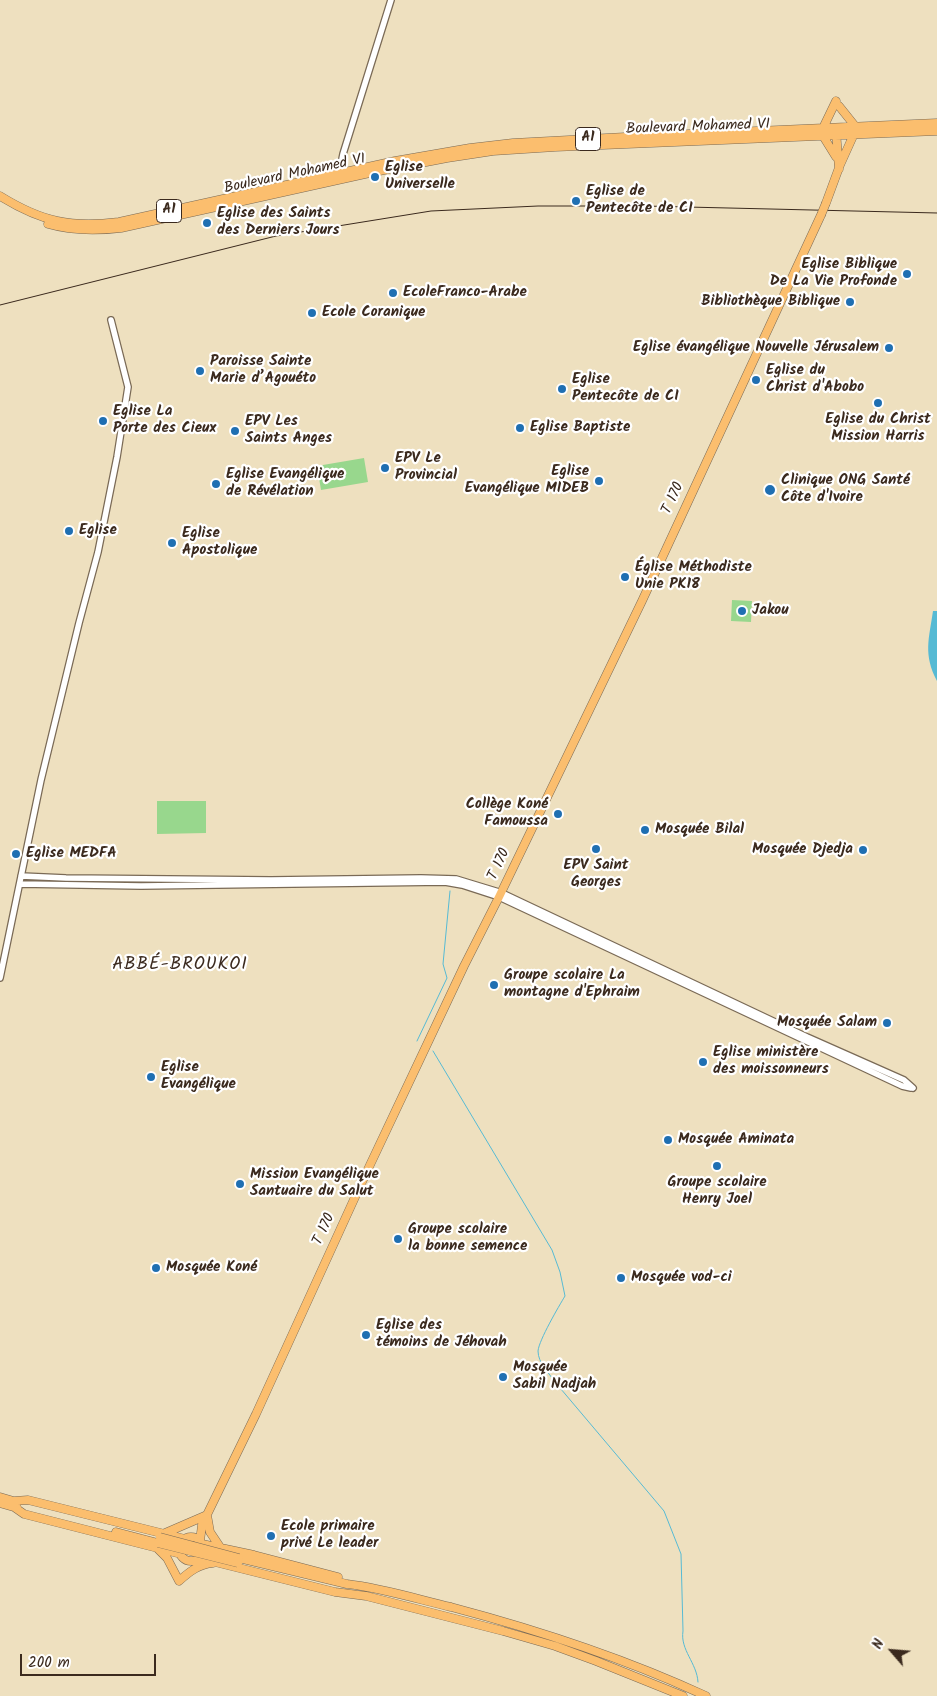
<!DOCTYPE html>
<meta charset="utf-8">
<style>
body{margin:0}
#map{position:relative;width:937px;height:1696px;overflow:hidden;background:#eee0bf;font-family:Kalam,sans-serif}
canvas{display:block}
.north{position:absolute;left:867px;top:1626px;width:50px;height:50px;-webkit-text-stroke:4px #fff;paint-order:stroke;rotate:297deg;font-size:14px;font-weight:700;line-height:20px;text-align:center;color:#3b2a1e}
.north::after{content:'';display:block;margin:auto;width:18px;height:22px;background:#3b2a1e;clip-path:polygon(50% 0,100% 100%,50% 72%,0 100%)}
.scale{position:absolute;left:20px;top:1654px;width:136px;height:22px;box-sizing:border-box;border:2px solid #3b2a1e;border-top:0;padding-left:6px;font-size:15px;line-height:18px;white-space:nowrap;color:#3b2a1e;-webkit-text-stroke:4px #fff;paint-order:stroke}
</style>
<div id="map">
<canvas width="937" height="1696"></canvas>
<div class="north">N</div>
<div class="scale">200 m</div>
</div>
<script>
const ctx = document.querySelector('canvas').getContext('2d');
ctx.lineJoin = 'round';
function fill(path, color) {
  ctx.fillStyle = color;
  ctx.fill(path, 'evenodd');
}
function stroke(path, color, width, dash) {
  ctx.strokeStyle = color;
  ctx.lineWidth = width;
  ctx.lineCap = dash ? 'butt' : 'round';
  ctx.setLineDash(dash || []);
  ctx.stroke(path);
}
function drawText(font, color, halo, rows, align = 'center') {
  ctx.font = font + ' Kalam,sans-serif';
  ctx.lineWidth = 4.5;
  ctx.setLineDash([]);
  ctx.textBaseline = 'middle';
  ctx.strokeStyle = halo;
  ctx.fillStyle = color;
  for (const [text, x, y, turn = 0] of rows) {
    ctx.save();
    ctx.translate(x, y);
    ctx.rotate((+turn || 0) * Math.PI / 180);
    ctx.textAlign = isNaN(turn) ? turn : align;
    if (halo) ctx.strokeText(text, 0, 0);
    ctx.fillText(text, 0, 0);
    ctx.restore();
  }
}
fill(new Path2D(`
 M 364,458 L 368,482 L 321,490 L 317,466 Z
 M 732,600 L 752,601 L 751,622 L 731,621 Z
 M 157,801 L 206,801 L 206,833 L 157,834 Z`), '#98d78d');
fill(new Path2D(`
 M 933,611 L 937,611 L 937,681 C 923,654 929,639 933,611 Z`), '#56bad4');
stroke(new Path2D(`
 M 417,1041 L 447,978 L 443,964 L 450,891
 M 433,1051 L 552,1250 L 560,1272 L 565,1296 C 559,1306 539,1340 538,1351 C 538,1363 549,1373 555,1382 L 664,1511 L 681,1554 L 683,1631 C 680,1650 697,1663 698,1682`), '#56bad4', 1);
const minor = new Path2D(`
 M 342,174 L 341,164 L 343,154 L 391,0
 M 21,876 L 66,878 L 271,880 L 421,878 L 456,879 L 502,893 L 807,1037 L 904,1080 L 913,1088
 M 20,884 L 141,886 L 445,882 L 462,885 L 499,897 L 902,1086 L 911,1088
 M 0,978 L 41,780 L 79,623 L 98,552 L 117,457 L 128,387 L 111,320`);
const major = new Path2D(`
 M 839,106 L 855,126
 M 823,128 L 836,101
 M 836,131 L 839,169
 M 823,136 L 836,157
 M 0,196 C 42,222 71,228 119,222 L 395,161 L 470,148 L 513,143 L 644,136 L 937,123
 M 826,203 L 840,165 L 854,134
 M 48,224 C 72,231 96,231 121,228 L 374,172 L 447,158 L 493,151 L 555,147 L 937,131
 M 0,1497 L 17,1502
 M 14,1501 L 28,1500 L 185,1539
 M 0,1503 L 17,1508
 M 14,1507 L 24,1514 L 181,1554
 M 207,1515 L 210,1532 L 220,1547
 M 116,1532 L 158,1543
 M 163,1534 L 207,1515
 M179 1549a12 12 0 1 1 24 0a12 12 0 1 1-24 0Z
 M 200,1541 L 202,1525 L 256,1414 L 361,1184 L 464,966 L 499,897 L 642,601 L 821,215
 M 202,1544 L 254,1555 L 338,1577
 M 158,1549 L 167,1558 L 179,1581 C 189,1572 199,1564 213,1563
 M 199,1558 L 335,1592 L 366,1596 L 503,1631 L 555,1646 L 596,1661 L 683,1696
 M 239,1558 L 347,1584 C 382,1588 417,1599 451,1607 C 538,1630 624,1658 706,1696`);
stroke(minor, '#7a6a56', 8);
stroke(major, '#7a6a56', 9);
stroke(minor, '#fff', 5.5);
stroke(major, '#fbbe6e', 8);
stroke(new Path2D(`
 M 0,305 L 276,236 L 431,211 L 538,206 L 645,206 L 937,213`), '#3b2a1e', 1);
const majorBridge = new Path2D(`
 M 821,215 L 826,203
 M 160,1537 L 239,1558
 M 158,1543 L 238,1563`);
stroke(majorBridge, '#7a6a56', 9, []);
stroke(majorBridge, '#fbbe6e', 8);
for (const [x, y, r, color] of [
 [375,177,5,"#1f6fb2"],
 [576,201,5,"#1f6fb2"],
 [207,223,5,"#1f6fb2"],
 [907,274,5,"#1f6fb2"],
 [393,293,5,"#1f6fb2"],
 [850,302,5,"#1f6fb2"],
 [312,313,5,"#1f6fb2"],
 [889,348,5,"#1f6fb2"],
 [200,371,5,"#1f6fb2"],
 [756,380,5,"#1f6fb2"],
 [562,389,5,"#1f6fb2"],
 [878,403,5,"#1f6fb2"],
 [103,421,5,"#1f6fb2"],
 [520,428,5,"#1f6fb2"],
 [235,431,5,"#1f6fb2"],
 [385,468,5,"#1f6fb2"],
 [599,481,5,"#1f6fb2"],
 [216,484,5,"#1f6fb2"],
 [770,490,6,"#1f6fb2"],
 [69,531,5,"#1f6fb2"],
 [172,543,5,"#1f6fb2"],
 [625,577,5,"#1f6fb2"],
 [742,611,5,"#1f6fb2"],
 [558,814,5,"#1f6fb2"],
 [645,830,5,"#1f6fb2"],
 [596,849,5,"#1f6fb2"],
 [863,850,5,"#1f6fb2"],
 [16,854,5,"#1f6fb2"],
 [494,985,5,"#1f6fb2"],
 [887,1023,5,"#1f6fb2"],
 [703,1062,5,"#1f6fb2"],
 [151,1077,5,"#1f6fb2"],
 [668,1140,5,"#1f6fb2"],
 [717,1166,5,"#1f6fb2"],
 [240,1184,5,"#1f6fb2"],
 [398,1239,5,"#1f6fb2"],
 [156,1268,5,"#1f6fb2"],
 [621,1278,5,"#1f6fb2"],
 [366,1335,5,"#1f6fb2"],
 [503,1377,5,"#1f6fb2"],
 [271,1536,5,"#1f6fb2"]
]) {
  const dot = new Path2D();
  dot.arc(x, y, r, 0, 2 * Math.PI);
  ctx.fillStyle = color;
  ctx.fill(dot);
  stroke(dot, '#fff', 2);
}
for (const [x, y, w] of [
 [588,139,25],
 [169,211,25]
]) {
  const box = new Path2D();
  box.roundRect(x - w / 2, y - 11.5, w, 23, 4);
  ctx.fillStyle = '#fff';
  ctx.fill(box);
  stroke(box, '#3b2a1e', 1);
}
drawText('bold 14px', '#3b2a1e', null, [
 ["A1",588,139],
 ["A1",169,211]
]);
drawText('15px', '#3b2a1e', '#fff', [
 ["Boulevard Mohamed VI",698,128,-2],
 ["Boulevard Mohamed VI",295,175,-12],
 ["T 170",674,499,-65],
 ["T 170",500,865,-65],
 ["T 170",325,1230,-65]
]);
drawText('bold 15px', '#3b2a1e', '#fff', [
 ["Eglise",385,168],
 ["Universelle",385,185],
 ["Eglise de",586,192],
 ["Pentecôte de CI",586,209],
 ["Eglise des Saints",217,214],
 ["des Derniers Jours",217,231],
 ["Eglise Biblique",897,265,"right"],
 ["De La Vie Profonde",897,282,"right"],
 ["EcoleFranco-Arabe",403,293],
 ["Bibliothèque Biblique",840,302,"right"],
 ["Ecole Coranique",322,313],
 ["Eglise évangélique Nouvelle Jérusalem",879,348,"right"],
 ["Paroisse Sainte",210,362],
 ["Marie d’Agouéto",210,379],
 ["Eglise du",766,371],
 ["Christ d'Abobo",766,388],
 ["Eglise",572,380],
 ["Pentecôte de CI",572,397],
 ["Eglise La",113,412],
 ["Porte des Cieux",113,429],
 ["Eglise du Christ",878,420,"center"],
 ["Mission Harris",878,437,"center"],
 ["EPV Les",245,422],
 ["Saints Anges",245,439],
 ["Eglise Baptiste",530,428],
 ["EPV Le",395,459],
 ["Provincial",395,476],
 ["Eglise",589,472,"right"],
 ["Evangélique MIDEB",589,489,"right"],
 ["Eglise Evangélique",226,475],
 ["de Révélation",226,492],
 ["Clinique ONG Santé",781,481],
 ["Côte d'Ivoire",781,498],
 ["Eglise",79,531],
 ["Eglise",182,534],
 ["Apostolique",182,551],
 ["Église Méthodiste",635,568],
 ["Unie PK18",635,585],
 ["Jakou",752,611],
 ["Collège Koné",548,805,"right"],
 ["Famoussa",548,822,"right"],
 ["Mosquée Bilal",655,830],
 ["Mosquée Djedja",853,850,"right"],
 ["Eglise MEDFA",26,854],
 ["EPV Saint",596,866,"center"],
 ["Georges",596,883,"center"],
 ["Groupe scolaire La",504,976],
 ["montagne d'Ephraim",504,993],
 ["Mosquée Salam",877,1023,"right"],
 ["Eglise ministère",713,1053],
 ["des moissonneurs",713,1070],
 ["Eglise",161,1068],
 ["Evangélique",161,1085],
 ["Mosquée Aminata",678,1140],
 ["Mission Evangélique",250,1175],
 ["Santuaire du Salut",250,1192],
 ["Groupe scolaire",717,1183,"center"],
 ["Henry Joel",717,1200,"center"],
 ["Groupe scolaire",408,1230],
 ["la bonne semence",408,1247],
 ["Mosquée Koné",166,1268],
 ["Mosquée vod-ci",631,1278],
 ["Eglise des",376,1326],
 ["témoins de Jéhovah",376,1343],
 ["Mosquée",513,1368],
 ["Sabil Nadjah",513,1385],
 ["Ecole primaire",281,1527],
 ["privé Le leader",281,1544]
], 'left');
ctx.letterSpacing = '1px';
drawText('18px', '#3b2a1e', '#fff', [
 ["ABBÉ-BROUKOI",180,966]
]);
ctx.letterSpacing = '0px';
</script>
